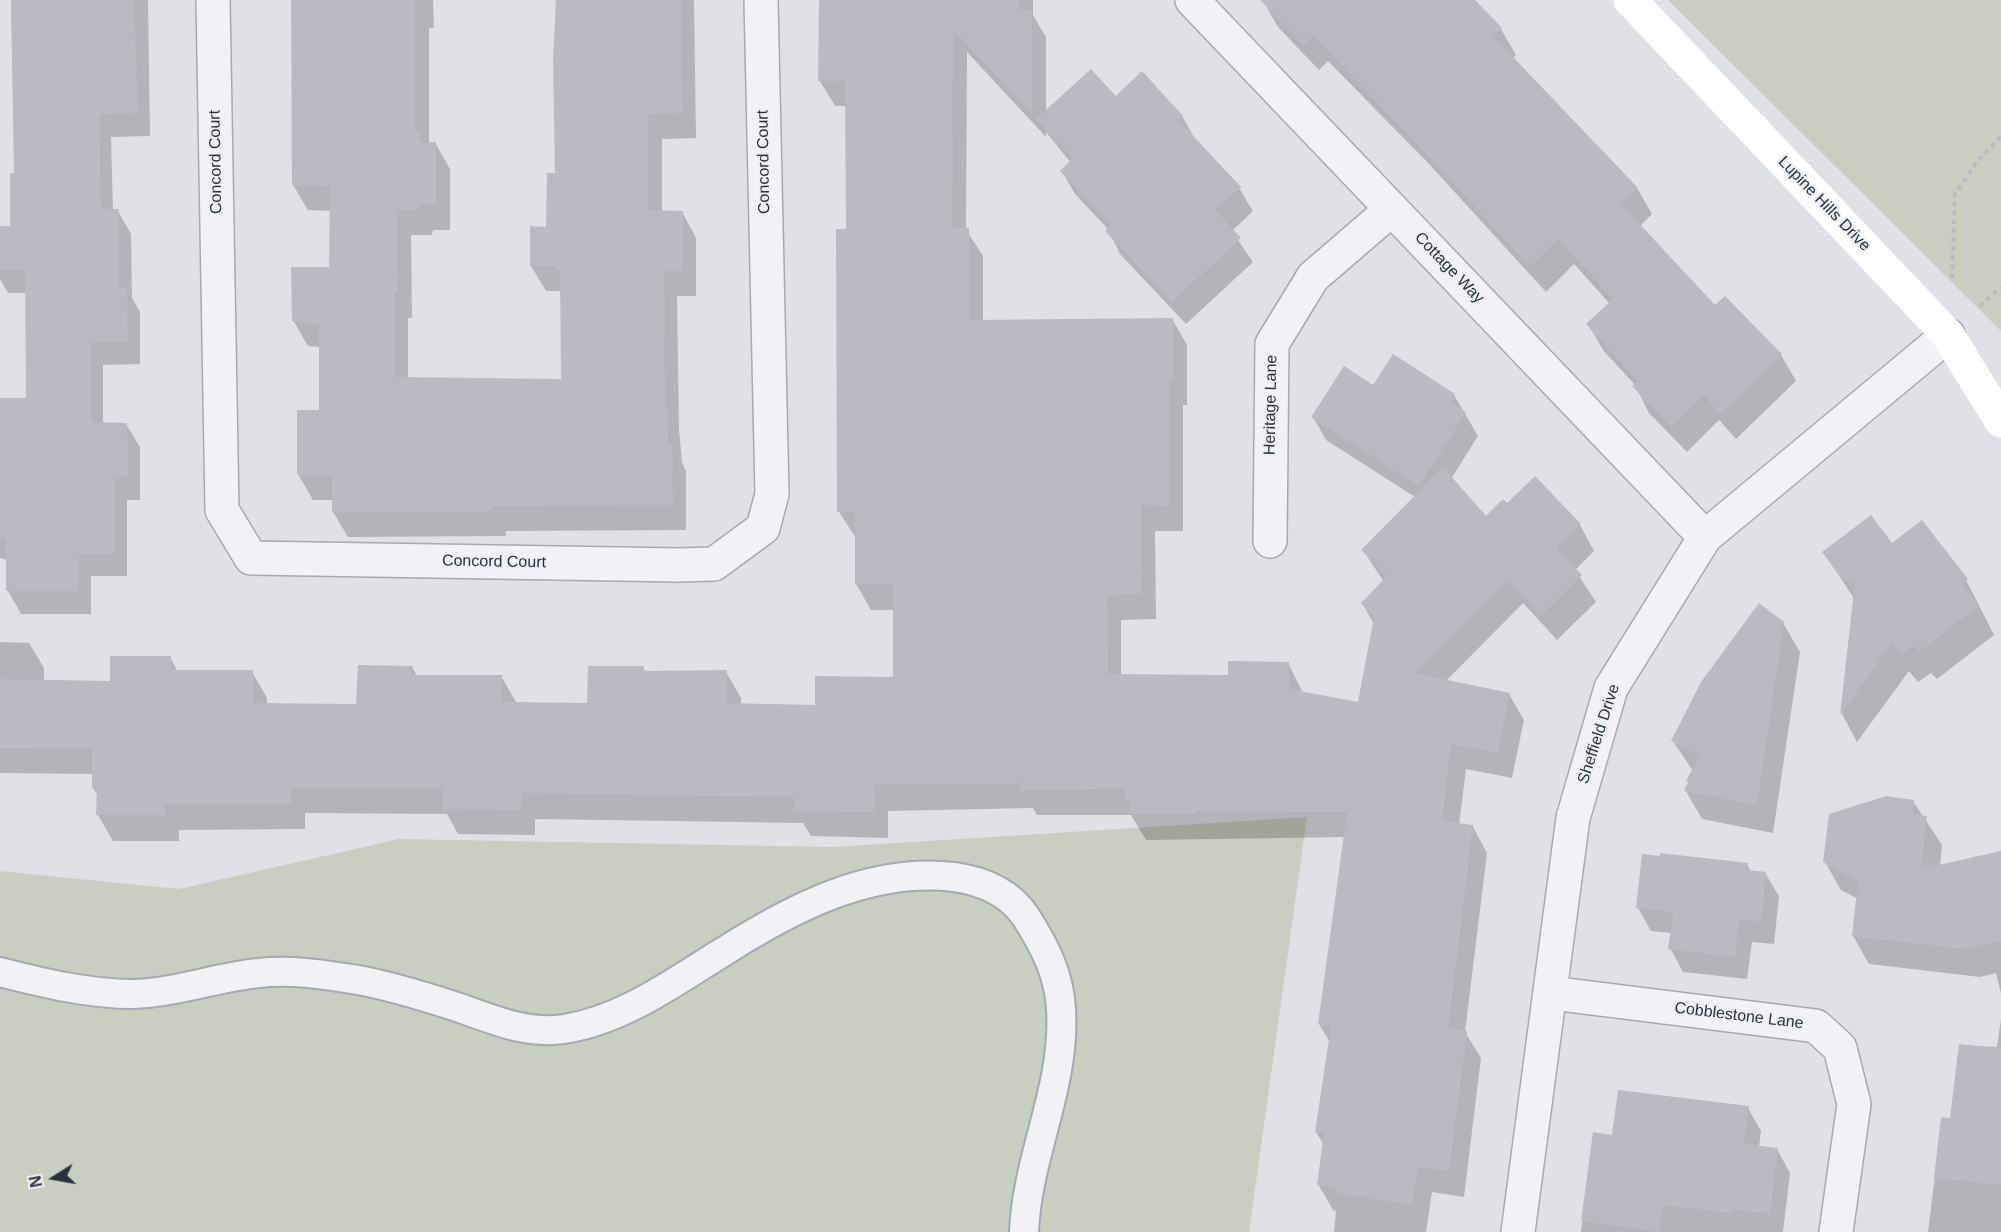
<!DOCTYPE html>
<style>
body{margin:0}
#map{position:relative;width:2001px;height:1232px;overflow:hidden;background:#dee2e6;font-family:Arial,sans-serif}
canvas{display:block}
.north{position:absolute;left:24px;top:1148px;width:60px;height:60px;-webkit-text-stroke:4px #edf1f4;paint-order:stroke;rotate:259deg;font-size:16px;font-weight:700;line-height:24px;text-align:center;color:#29323b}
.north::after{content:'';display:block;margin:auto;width:21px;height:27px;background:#29323b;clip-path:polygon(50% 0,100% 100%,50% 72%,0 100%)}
</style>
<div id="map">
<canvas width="2001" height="1232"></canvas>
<div class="north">N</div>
</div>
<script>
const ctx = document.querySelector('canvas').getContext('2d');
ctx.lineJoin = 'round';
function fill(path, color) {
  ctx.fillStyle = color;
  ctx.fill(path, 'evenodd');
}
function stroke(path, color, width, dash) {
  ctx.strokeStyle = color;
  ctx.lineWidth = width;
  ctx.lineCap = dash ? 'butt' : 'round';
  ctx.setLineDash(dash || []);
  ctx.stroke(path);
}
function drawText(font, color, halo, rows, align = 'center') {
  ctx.font = font + ' Arial,sans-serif';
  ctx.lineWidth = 4.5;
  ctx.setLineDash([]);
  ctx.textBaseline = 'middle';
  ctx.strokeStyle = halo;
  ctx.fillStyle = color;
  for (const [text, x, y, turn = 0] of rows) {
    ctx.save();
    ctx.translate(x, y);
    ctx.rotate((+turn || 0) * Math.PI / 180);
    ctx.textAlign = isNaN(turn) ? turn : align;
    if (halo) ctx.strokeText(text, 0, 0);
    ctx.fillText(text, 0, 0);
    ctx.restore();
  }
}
fill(new Path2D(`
 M 1668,0 L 2001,0 L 2001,331 Z
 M 1307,817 L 1249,1232 L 0,1232 L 0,871 L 179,889 L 399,839 L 833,847 Z`), '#c6cfc0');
fill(new Path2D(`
 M 11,0 L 148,0 L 150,136 L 111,137 L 113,211 L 118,211 L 131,234 L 132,298 L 140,312 L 140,364 L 103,365 L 103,424 L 126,424 L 140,447 L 140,500 L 127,500 L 127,576 L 91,576 L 91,614 L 21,614 L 8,591 L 8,560 L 0,558 L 0,495 L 28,399 L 27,293 L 8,293 L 0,279 L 0,227 L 11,227 L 15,174 Z
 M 292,0 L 433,0 L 434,28 L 429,28 L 429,143 L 435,143 L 450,169 L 450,230 L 433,230 L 432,235 L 411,235 L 412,318 L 408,318 L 408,379 L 563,380 L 562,291 L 546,291 L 531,266 L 548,228 L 556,174 L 557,0 L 694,0 L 696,138 L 662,139 L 662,212 L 682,212 L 696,238 L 696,296 L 677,296 L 679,429 L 682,463 L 686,471 L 686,530 L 506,531 L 506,536 L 348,537 L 333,512 L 334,500 L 313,500 L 298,474 L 320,412 L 321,347 L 308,346 L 293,320 L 331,268 L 331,211 L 308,210 L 293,185 Z
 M 821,0 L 1033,0 L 1033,15 L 1046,37 L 1046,112 L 1116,98 L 1182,116 L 1195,139 L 1239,188 L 1253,211 L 1232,231 L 1253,262 L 1186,324 L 1120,254 L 1108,229 L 1075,194 L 1062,171 L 1071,163 L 1046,132 L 1046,137 L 967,52 L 966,230 L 983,256 L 983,322 L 1172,319 L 1187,345 L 1187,405 L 1183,405 L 1183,531 L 1155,531 L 1156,619 L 1121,620 L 1121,675 L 1230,676 L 1288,663 L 1303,693 L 1359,704 L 1374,624 L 1362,603 L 1384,582 L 1363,550 L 1415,497 L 1326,440 L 1313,417 L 1373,387 L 1454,395 L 1478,436 L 1451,479 L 1486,518 L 1507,505 L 1580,525 L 1594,551 L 1575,570 L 1596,602 L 1557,640 L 1523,603 L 1446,681 L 1509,694 L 1524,720 L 1512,778 L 1466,769 L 1459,825 L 1473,827 L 1487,853 L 1465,1032 L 1481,1058 L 1464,1197 L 1432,1192 L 1426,1232 L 1334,1232 L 1336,1211 L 1333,1210 L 1318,1184 L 1324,1145 L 1316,1132 L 1330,1042 L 1319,1024 L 1345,837 L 1146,840 L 1131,815 L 1037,815 L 1033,808 L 888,811 L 888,838 L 811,836 L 803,823 L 535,819 L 535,835 L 458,834 L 447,814 L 305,813 L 305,829 L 179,830 L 179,841 L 113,841 L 98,815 L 98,796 L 93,788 L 93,774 L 0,773 L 0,642 L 29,643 L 44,668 L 44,681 L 111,682 L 170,657 L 178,672 L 252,672 L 267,698 L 267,705 L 358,706 L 412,667 L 417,676 L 501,676 L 516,702 L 588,705 L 643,668 L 646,672 L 726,672 L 741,698 L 741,705 L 816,706 L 895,679 L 895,610 L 871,610 L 856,584 L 856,538 L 839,512 L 848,230 L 846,106 L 835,106 L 820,81 Z
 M 1473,0 L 1501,29 L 1516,55 L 1512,59 L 1637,188 L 1652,214 L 1640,226 L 1715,307 L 1781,355 L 1796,381 L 1736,439 L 1719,420 L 1687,452 L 1649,413 L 1635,385 L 1603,350 L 1588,324 L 1610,304 L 1574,264 L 1546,292 L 1429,164 L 1328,61 L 1319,70 L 1278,27 L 1263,1 Z
 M 1892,545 L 1966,580 L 1994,635 L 1937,679 L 1931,673 L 1918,682 L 1909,671 L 1857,742 L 1842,714 L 1855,600 L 1824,553 Z
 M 1783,623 L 1800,652 L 1773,833 L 1702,819 L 1686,791 L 1693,771 L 1673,741 Z
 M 1913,801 L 1942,845 L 1940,866 L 2001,853 L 2001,994 L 1996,973 L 1980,977 L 1869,964 L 1853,936 L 1858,899 L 1841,890 L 1825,862 Z
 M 1747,864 L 1751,872 L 1765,873 L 1779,896 L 1774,944 L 1752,942 L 1747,979 L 1683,972 L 1670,948 L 1672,933 L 1651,931 L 1638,908 Z
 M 2001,1019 L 2001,1232 L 1928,1232 L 1942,1119 L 1952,1120 L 1960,1045 L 1997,1047 Z
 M 1748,1108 L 1761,1131 L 1759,1147 L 1777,1149 L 1790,1173 L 1783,1232 L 1581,1232 L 1594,1134 L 1613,1137 Z`), '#0003');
fill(new Path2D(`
 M 11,0 L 134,0 L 138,113 L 99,114 L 101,209 L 119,209 L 119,287 L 127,287 L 128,342 L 91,342 L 91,422 L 127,423 L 128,477 L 114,477 L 114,554 L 79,554 L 79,591 L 6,591 L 6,538 L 0,538 L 0,398 L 26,398 L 25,270 L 0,270 L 0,226 L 10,226 L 10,173 L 14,173 Z
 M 291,0 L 415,0 L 415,132 L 420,132 L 420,142 L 436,142 L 436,205 L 419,205 L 419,210 L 397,210 L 398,293 L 394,293 L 394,377 L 561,379 L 560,270 L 555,270 L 555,266 L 530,266 L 530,226 L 546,227 L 547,173 L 555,173 L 553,60 L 556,0 L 681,0 L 682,113 L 648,114 L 648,210 L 683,211 L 682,271 L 664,271 L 665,406 L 667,406 L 668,444 L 672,444 L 673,505 L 492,506 L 492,511 L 332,512 L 332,475 L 297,475 L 297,410 L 319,410 L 319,324 L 292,321 L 291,267 L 329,267 L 330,186 L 292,185 Z
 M 819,0 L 1019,0 L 1019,10 L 1032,10 L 1032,114 L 953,29 L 952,228 L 969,228 L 969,320 L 1173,318 L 1173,379 L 1169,379 L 1169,506 L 1141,505 L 1142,594 L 1107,595 L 1108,674 L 1228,675 L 1228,661 L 1289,662 L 1289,689 L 1358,702 L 1374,617 L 1361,603 L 1387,576 L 1361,550 L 1443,467 L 1486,516 L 1503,499 L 1507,503 L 1535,476 L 1581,524 L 1556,548 L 1582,575 L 1541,615 L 1507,579 L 1414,673 L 1510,693 L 1498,753 L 1451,744 L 1442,821 L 1473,825 L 1448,1028 L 1467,1031 L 1449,1171 L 1418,1167 L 1412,1205 L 1337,1193 L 1337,1188 L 1317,1185 L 1324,1133 L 1315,1132 L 1331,1026 L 1318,1024 L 1347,812 L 1195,811 L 1195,814 L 1129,814 L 1130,802 L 1125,802 L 1125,789 L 1021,790 L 1021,783 L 874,785 L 874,812 L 794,811 L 794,797 L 521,793 L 521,810 L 442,809 L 442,788 L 291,788 L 291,804 L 165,804 L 165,815 L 96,815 L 97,788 L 92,788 L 92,749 L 0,748 L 0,679 L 110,681 L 110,656 L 171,656 L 171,670 L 253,670 L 253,703 L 356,704 L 358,665 L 413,666 L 412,675 L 502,675 L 502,702 L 587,703 L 588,666 L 644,666 L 644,671 L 727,670 L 727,703 L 815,705 L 815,676 L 893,677 L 893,584 L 855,584 L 855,512 L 837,512 L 836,229 L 846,229 L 845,81 L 818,81 Z
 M 1260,0 L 1475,0 L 1502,28 L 1493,36 L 1638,188 L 1621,204 L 1715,305 L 1725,296 L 1782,354 L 1720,414 L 1704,395 L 1671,427 L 1632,386 L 1638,381 L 1586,324 L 1613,299 L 1558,239 L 1530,267 L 1412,138 L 1313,36 L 1304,45 Z
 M 1091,69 L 1116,96 L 1142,71 L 1183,116 L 1178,120 L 1241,187 L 1215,210 L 1241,238 L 1172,302 L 1105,231 L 1111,225 L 1060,171 L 1073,158 L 1036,119 Z
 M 1393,354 L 1455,394 L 1451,402 L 1466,412 L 1419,486 L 1311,417 L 1344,366 L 1373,385 Z
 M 1871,515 L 1892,543 L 1922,520 L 1968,579 L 1962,584 L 1978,606 L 1919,652 L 1914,645 L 1901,654 L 1892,643 L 1840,715 L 1855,582 L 1843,580 L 1822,552 Z
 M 1759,603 L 1784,622 L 1757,805 L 1684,791 L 1688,782 L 1686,781 L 1700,755 L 1671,741 L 1701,682 Z
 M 1886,796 L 1914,800 L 1913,814 L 1927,816 L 1921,869 L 2001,851 L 2001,941 L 1963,949 L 1852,936 L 1858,881 L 1823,862 L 1829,814 Z
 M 1660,853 L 1748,863 L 1747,870 L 1766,872 L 1761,922 L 1739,919 L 1735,957 L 1668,949 L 1673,912 L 1636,908 L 1642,854 L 1660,856 Z
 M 1959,1044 L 2001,1049 L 2001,1185 L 1934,1178 L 1941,1117 L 1950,1118 Z
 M 1618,1090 L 1749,1106 L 1744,1144 L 1778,1148 L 1770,1214 L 1731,1209 L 1731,1213 L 1663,1205 L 1659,1232 L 1581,1221 L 1593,1132 L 1612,1135 Z`), '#b6bcc2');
const lane = new Path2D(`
 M 0,972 C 43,983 89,994 133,994 C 175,993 217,977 259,973 C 291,969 326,975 358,980 C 391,986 423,996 454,1006 C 490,1018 525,1035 564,1029 C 623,1020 674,982 723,952 C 792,908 871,867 954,877 C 983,881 1010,893 1026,917 C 1045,947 1059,974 1061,1009 C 1066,1086 1027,1156 1024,1232`);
const street = new Path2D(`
 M 213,0 L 222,510 L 251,558 L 679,565 L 714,564 L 763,528 L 772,494 L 761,0
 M 1192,0 L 1705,537
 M 1270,541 L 1272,344 L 1313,277 L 1392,209
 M 1551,993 L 1816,1026 L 1840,1048 L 1854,1104 L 1836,1232
 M 1518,1232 L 1573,818 L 1611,688 L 1705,537 L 1948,335`);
stroke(lane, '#a4aaaf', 32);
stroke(street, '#a4aaaf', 36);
stroke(new Path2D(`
 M 1952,278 L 1955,194 L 1977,162 L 2001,136
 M 1980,306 L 2001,287`), '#b8bcc1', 4, [4.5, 4.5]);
stroke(lane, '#f0f2f5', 28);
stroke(street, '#f0f2f5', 33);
stroke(new Path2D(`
 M 1630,0 L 1948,335 L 2001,421`), '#fff', 33);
drawText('16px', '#29323b', '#edf1f4', [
 ["Concord Court",216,162,-91],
 ["Concord Court",764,162,-91],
 ["Lupine Hills Drive",1824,204,46],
 ["Cottage Way",1449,268,46],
 ["Heritage Lane",1271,405,-89],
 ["Concord Court",494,562,1],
 ["Sheffield Drive",1599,734,-72],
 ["Cobblestone Lane",1739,1016,7]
]);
</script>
